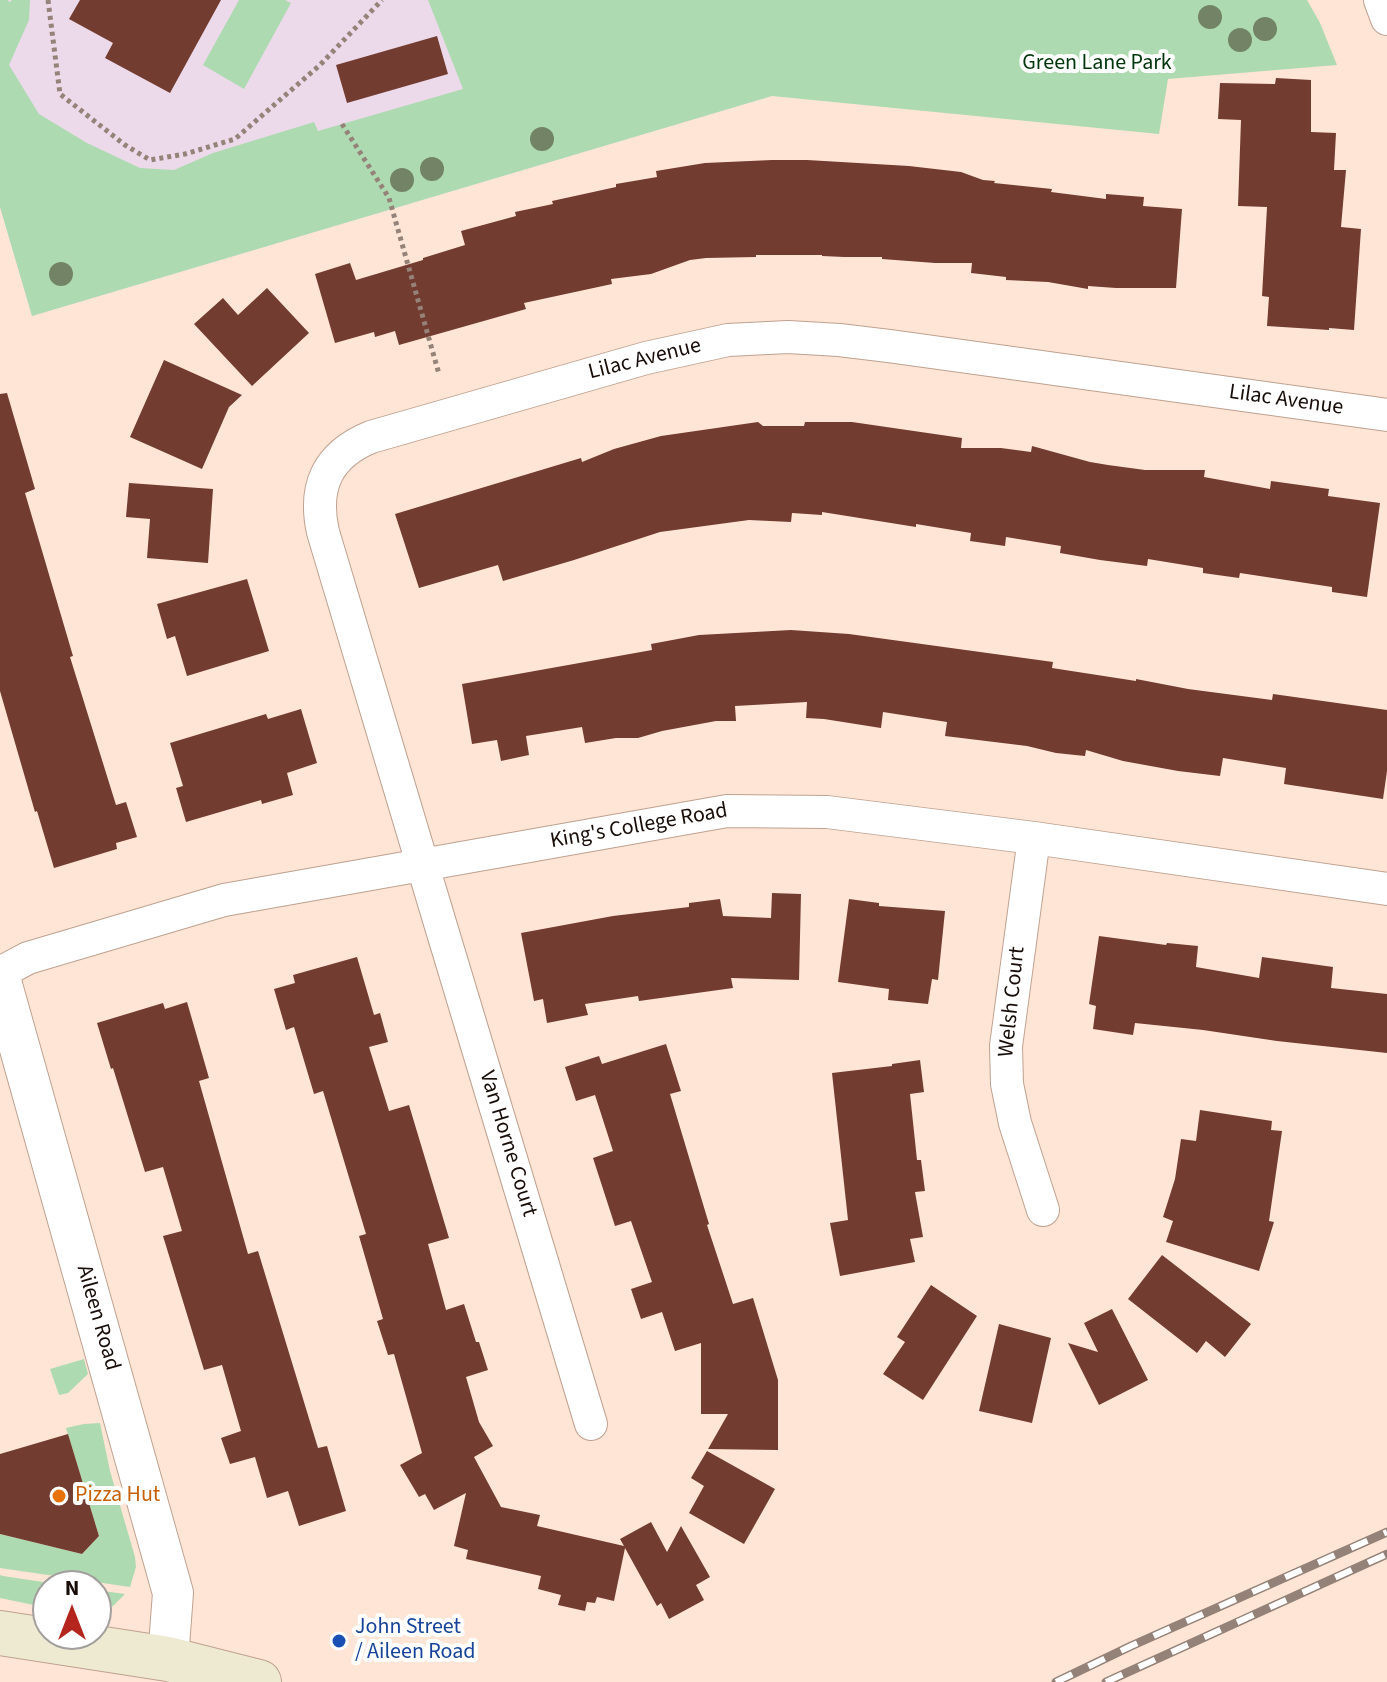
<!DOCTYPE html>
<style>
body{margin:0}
#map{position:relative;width:1387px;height:1682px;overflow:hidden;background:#ffe5d6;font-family:"Source Sans 3",sans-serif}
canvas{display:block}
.north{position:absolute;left:32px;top:1570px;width:80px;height:80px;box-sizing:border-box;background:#fff;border:2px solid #a29e9c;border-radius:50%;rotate:0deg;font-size:22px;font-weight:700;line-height:32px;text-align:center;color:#170c07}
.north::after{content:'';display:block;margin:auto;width:28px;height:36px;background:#b4251d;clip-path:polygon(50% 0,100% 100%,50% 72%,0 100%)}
</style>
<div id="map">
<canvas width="1387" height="1682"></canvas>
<div class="north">N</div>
</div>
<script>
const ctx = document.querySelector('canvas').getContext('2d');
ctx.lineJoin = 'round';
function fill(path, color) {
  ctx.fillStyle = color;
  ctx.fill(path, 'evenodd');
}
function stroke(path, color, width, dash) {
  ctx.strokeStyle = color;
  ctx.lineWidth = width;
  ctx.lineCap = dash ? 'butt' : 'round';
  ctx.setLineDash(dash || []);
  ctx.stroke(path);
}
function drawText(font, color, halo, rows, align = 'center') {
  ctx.font = font + ' "Source Sans 3",sans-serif';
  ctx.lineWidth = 8;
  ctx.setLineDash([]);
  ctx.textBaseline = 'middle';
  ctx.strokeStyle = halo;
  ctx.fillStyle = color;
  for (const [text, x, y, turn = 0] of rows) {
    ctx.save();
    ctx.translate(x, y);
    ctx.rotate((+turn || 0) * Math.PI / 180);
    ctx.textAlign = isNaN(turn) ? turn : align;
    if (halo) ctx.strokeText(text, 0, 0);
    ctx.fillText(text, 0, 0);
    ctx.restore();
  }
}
fill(new Path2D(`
 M 0,0 L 759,0 L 772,96 L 32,316 L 0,207 Z`), '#ecdaeb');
fill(new Path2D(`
 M 0,0 L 7,0 L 10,2 L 12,0 L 30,0 L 29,20 L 9,65 L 39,114 L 87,143 L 140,168 L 174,170 L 213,153 L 314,122 L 318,131 L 463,89 L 428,0 L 1307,0 L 1320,23 L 1337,65 L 1168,79 L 1159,134 L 772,96 L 32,316 L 0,207 Z
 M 239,0 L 285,0 L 291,3 L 244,89 L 203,65 Z
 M 84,1359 L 88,1374 L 68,1393 L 59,1395 L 50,1369 Z
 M 100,1423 L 110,1471 L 135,1557 L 136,1567 L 130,1587 L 0,1568 L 0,1534 L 82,1554 L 99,1536 L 66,1428 L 84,1424 Z
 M 0,1575 L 3,1576 L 70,1586 L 48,1586 L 48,1608 L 0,1598 Z
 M 96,1590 L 125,1594 L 113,1606 L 96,1613 Z`), '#aedab1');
fill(new Path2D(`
 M 80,0 L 221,0 L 170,93 L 105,58 L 113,43 L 69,19 Z
 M 437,36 L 448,74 L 347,103 L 336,65 Z
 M 1276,78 L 1311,80 L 1311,132 L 1336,133 L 1334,170 L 1346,170 L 1341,227 L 1361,229 L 1354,330 L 1329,328 L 1329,330 L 1267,326 L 1269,297 L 1262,296 L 1267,207 L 1238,206 L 1241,120 L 1218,119 L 1220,83 L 1275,84 Z
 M 772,160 L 807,160 L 909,166 L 961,172 L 983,180 L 995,181 L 994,183 L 1052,189 L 1051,192 L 1106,199 L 1106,194 L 1144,197 L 1143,206 L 1182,209 L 1176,288 L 1116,288 L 1088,286 L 1088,289 L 1048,282 L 1006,280 L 1006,277 L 971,273 L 972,263 L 935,263 L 882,259 L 882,257 L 844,257 L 822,256 L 822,255 L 756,255 L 756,257 L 706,258 L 690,260 L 651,274 L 611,279 L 612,284 L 524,303 L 526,309 L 399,345 L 395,331 L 375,337 L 374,332 L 335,343 L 315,274 L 350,263 L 356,280 L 423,260 L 423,258 L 465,245 L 461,231 L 516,216 L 515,212 L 553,204 L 552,201 L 616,187 L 616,184 L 657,177 L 656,171 L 705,163 Z
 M 267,288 L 309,333 L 252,386 L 194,324 L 223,298 L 238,315 Z
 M 164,360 L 242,395 L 229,407 L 202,469 L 130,437 Z
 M 7,393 L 35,489 L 25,493 L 73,656 L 70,657 L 116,805 L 126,802 L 137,837 L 116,843 L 117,849 L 54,868 L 37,811 L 35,812 L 0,691 L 0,394 Z
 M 758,422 L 763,426 L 804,426 L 805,422 L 852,422 L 962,438 L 961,448 L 1001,448 L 1031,452 L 1032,446 L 1090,462 L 1108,465 L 1145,470 L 1205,470 L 1204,477 L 1270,489 L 1271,481 L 1329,489 L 1328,496 L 1380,503 L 1367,597 L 1332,592 L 1332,587 L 1240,573 L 1239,578 L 1203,573 L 1203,568 L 1148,559 L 1147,566 L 1100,560 L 1060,553 L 1061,546 L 1006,537 L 1005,546 L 970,541 L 971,533 L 916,524 L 916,527 L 822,512 L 822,515 L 792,513 L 791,522 L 749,520 L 660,532 L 574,560 L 503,581 L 498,565 L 419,588 L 395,514 L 581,458 L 582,462 L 614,449 L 661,436 Z
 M 129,483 L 213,489 L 208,563 L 147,558 L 150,519 L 126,517 Z
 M 247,579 L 269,651 L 187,676 L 175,636 L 167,639 L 157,604 Z
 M 791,630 L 849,634 L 1053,662 L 1052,668 L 1136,681 L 1136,679 L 1188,689 L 1272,700 L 1273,694 L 1387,710 L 1387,771 L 1383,799 L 1284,784 L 1286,768 L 1223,758 L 1220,776 L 1178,771 L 1123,761 L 1086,750 L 1085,756 L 1056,753 L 1027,746 L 945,736 L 947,722 L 883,712 L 881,728 L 824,719 L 806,718 L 807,702 L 735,706 L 736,721 L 716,721 L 662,731 L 638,738 L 616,738 L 585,743 L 582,727 L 526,736 L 529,755 L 501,761 L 497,740 L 472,744 L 462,684 L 652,650 L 651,644 L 699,635 Z
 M 301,709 L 317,763 L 287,773 L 293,795 L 262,804 L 261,800 L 186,822 L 176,788 L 183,786 L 170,743 L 266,714 L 268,719 Z
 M 772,893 L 801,894 L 799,980 L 731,978 L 733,988 L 639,1001 L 638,996 L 585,1004 L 588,1015 L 547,1023 L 543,999 L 534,1001 L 521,933 L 613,916 L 689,907 L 689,903 L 720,899 L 723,916 L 771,918 Z
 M 849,899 L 879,903 L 879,906 L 945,911 L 938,980 L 932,979 L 928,1004 L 888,1000 L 889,989 L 838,982 Z
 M 1099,936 L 1166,945 L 1167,943 L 1198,946 L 1196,967 L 1259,978 L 1262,957 L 1333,967 L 1331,988 L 1387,994 L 1387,1053 L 1277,1041 L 1203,1030 L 1135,1023 L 1133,1035 L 1093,1029 L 1096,1006 L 1089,1004 Z
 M 357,957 L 374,1015 L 380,1013 L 388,1042 L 369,1047 L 389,1111 L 409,1105 L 449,1238 L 428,1244 L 446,1310 L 464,1304 L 476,1342 L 479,1342 L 488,1370 L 466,1377 L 479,1422 L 493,1446 L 474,1457 L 501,1507 L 540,1515 L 537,1526 L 624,1546 L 620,1539 L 651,1522 L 667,1552 L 681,1526 L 710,1577 L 696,1585 L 704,1600 L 669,1619 L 661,1603 L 657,1606 L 625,1548 L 614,1601 L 597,1597 L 595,1603 L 587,1602 L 585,1611 L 558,1605 L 561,1595 L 538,1589 L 541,1576 L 466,1559 L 468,1550 L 454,1546 L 466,1493 L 434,1510 L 425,1494 L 419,1497 L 400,1465 L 422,1453 L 394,1354 L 388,1355 L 377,1321 L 383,1319 L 359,1236 L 366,1234 L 323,1091 L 314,1094 L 294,1027 L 286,1030 L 274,989 L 295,983 L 293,975 Z
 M 187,1002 L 209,1078 L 199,1081 L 248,1254 L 258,1251 L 318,1448 L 327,1446 L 346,1511 L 299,1526 L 288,1491 L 267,1498 L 255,1457 L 230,1464 L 221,1438 L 241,1431 L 222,1365 L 204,1370 L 163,1236 L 182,1231 L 163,1167 L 145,1172 L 113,1068 L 111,1069 L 97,1023 L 163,1003 L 165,1009 Z
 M 666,1044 L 681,1091 L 670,1094 L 709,1224 L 707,1225 L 733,1304 L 753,1298 L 778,1380 L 778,1450 L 708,1449 L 728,1414 L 701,1414 L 701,1343 L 675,1351 L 662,1312 L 641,1319 L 631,1289 L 652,1282 L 631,1221 L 615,1226 L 593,1158 L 613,1151 L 595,1095 L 576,1101 L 565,1067 L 599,1056 L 602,1064 Z
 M 920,1060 L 924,1092 L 910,1094 L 917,1160 L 921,1160 L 925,1191 L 915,1192 L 923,1237 L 910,1239 L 915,1262 L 840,1276 L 830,1223 L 848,1220 L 832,1073 L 892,1066 L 892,1064 Z
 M 1200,1110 L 1272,1121 L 1271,1130 L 1282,1131 L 1269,1221 L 1274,1222 L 1259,1271 L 1166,1242 L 1173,1221 L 1163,1217 L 1175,1179 L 1181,1139 L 1196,1141 Z
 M 1162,1255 L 1251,1324 L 1225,1357 L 1206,1341 L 1197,1353 L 1128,1299 Z
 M 931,1285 L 977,1316 L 923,1400 L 883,1374 L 905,1342 L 897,1337 Z
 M 1112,1309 L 1148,1380 L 1099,1405 L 1068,1343 L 1098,1352 L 1084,1323 Z
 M 999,1324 L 1051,1338 L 1032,1423 L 979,1411 Z
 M 68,1434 L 99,1536 L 82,1554 L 0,1534 L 0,1454 Z
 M 707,1451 L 775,1489 L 744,1544 L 689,1513 L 704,1486 L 691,1478 Z`), '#733c30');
const minor = new Path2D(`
 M 1380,0 L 1387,19
 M 1034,838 L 1006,1046 L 1007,1084 L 1015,1123 L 1043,1210
 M 0,973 L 28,958 L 224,900 L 727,811 L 827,812 L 1034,838 L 1387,889
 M 591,1424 C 502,1126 411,830 323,532 C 313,487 327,455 371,437 L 646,358 L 728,340 L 788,337 L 839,340 L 889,346 L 1387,415`);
const tertiary = new Path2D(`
 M 0,978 L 173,1593 L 168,1659`);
const secondary = new Path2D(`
 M 0,1633 L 168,1659 L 259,1682`);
stroke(minor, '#bfa190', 34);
stroke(tertiary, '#bfa190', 42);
stroke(secondary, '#bfa190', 46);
stroke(new Path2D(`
 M 48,0 L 60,94 L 125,145 L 150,160 L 185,154 L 235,139 L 320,65 L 382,0
 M 342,124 L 389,198 L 439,374`), '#958278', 5, [4, 4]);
stroke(minor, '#fff', 32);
stroke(tertiary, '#fff', 40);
stroke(secondary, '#eee9d1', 44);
const rail = new Path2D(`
 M 1056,1682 L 1131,1646 L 1387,1532
 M 1106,1682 L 1387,1554`);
stroke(rail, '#948177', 9);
stroke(rail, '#fff', 6, [18]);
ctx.fillStyle = '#738466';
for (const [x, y] of [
 [1210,17],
 [1265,29],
 [1240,40],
 [542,139],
 [432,169],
 [402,180],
 [61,274]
]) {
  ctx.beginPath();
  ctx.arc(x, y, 12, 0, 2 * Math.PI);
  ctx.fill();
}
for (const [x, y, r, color] of [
 [59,1496,8,"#e8710a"],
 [339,1641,8,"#1a4fb4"]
]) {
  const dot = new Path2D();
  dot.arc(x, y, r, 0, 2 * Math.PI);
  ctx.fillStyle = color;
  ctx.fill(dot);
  stroke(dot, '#fff', 3);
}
drawText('22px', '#00350b', '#fff', [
 ["Green Lane Park",1097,64]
]);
drawText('22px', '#170c07', '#fff', [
 ["Lilac Avenue",645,360,-14],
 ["Lilac Avenue",1286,401,8],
 ["King's College Road",639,827,-10],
 ["Welsh Court",1013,1002,-84],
 ["Van Horne Court",507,1144,73],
 ["Aileen Road",97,1318,74]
]);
drawText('22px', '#c56008', '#fff', [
 ["Pizza Hut",75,1496]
], 'left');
drawText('22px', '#164399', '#fff', [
 ["John Street",355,1628],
 ["/ Aileen Road",355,1653]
], 'left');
</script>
